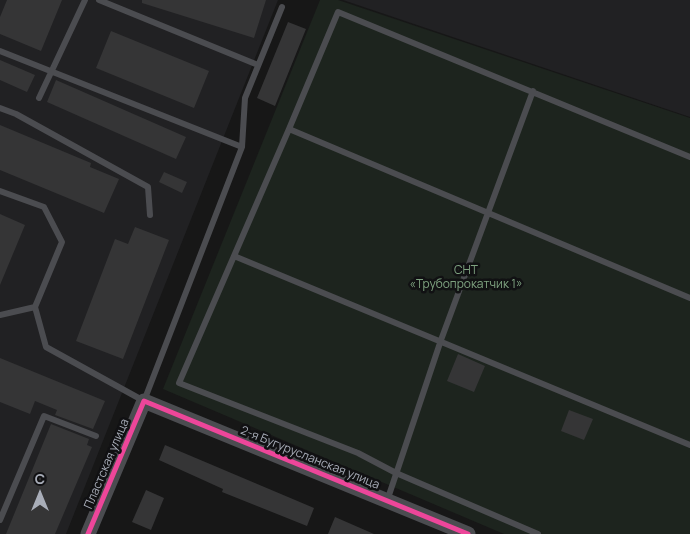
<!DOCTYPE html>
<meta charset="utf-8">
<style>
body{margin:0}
#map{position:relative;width:690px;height:534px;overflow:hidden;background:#171717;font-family:Manrope,sans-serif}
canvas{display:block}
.north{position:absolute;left:15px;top:469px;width:50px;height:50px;-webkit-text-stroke:4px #111113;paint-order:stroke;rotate:0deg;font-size:14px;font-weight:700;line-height:20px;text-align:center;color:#a8adb8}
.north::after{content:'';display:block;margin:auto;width:18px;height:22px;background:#a8adb8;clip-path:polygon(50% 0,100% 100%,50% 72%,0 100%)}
</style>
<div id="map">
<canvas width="690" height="534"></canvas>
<div class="north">С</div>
</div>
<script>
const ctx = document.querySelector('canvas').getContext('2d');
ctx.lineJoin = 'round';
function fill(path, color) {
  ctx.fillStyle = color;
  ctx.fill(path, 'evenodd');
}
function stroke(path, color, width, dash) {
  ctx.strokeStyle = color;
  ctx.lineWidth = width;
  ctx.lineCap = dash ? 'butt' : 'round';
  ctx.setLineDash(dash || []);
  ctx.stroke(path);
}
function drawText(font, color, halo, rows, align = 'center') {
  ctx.font = font + ' Manrope,sans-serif';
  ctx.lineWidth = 5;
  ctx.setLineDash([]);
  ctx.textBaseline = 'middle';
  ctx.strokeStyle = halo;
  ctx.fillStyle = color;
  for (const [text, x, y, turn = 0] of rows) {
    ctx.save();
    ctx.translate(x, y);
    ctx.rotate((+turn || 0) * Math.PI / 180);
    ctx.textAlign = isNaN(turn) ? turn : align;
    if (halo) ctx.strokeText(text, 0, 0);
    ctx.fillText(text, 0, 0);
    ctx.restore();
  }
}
fill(new Path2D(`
 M 0,0 L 278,0 L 66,534 L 0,534 Z
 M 343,0 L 690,0 L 690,117 Z`), '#212123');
fill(new Path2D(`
 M 320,0 L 338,0 L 690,118 L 690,534 L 504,534 L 163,389 Z`), '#1d241e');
fill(new Path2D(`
 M 7,0 L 62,0 L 41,51 L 0,34 L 0,17 Z
 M 142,0 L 266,0 L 254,38 L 142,3 Z
 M 288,22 L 306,29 L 275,106 L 257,98 Z
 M 111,31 L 209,71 L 194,108 L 96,68 Z
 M 0,60 L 35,75 L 27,92 L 0,80 Z
 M 56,80 L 186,137 L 176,159 L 47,102 Z
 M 0,125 L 91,163 L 90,167 L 119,179 L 104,213 L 0,170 Z
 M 164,172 L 187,182 L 182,193 L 159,182 Z
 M 0,214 L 25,225 L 0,285 Z
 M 135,227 L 169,240 L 123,359 L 76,341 L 115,239 L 128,244 Z
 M 458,354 L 485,366 L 474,392 L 447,381 Z
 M 0,358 L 105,401 L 93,429 L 55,415 L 57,410 L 35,401 L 30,414 L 0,402 Z
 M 569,410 L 593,419 L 584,440 L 561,431 Z
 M 51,424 L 89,439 L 87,445 L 92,447 L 55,534 L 6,534 Z
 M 165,445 L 314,508 L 307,526 L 222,492 L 223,489 L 159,460 Z
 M 146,490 L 164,498 L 151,530 L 132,522 Z
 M 335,517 L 374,534 L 328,534 Z`), '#353536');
stroke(new Path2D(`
 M 99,0 L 258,65
 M 0,51 L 242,147
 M 39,98 L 85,0
 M 0,108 L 16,114 L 148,187 L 150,215
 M 289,129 L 690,298
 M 0,191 L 44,207 L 62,242 L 35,307 L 0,315
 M 234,256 L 690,445
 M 35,307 L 46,347 L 144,401 L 242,147 L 245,98 L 282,7
 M 387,501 L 441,340 L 533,91
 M 0,520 L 44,416 L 96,436
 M 538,534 L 396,473 L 358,453 L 179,383 L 289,129 L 338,12 L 690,157`), '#4b4c50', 6);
stroke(new Path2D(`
 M 88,534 L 144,401 L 468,534`), '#4b4c50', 15);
stroke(new Path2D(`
 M 88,534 L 144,401 L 468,534`), '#ed469a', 5);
drawText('12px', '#7fa381', '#111113', [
 ["СНТ",466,271],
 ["«Трубопрокатчик 1»",466,285]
]);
drawText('12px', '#a8adb8', '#111113', [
 ["2-я Бугурусланская улица",310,458,22],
 ["Пластская улица",107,464,-67]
]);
</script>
